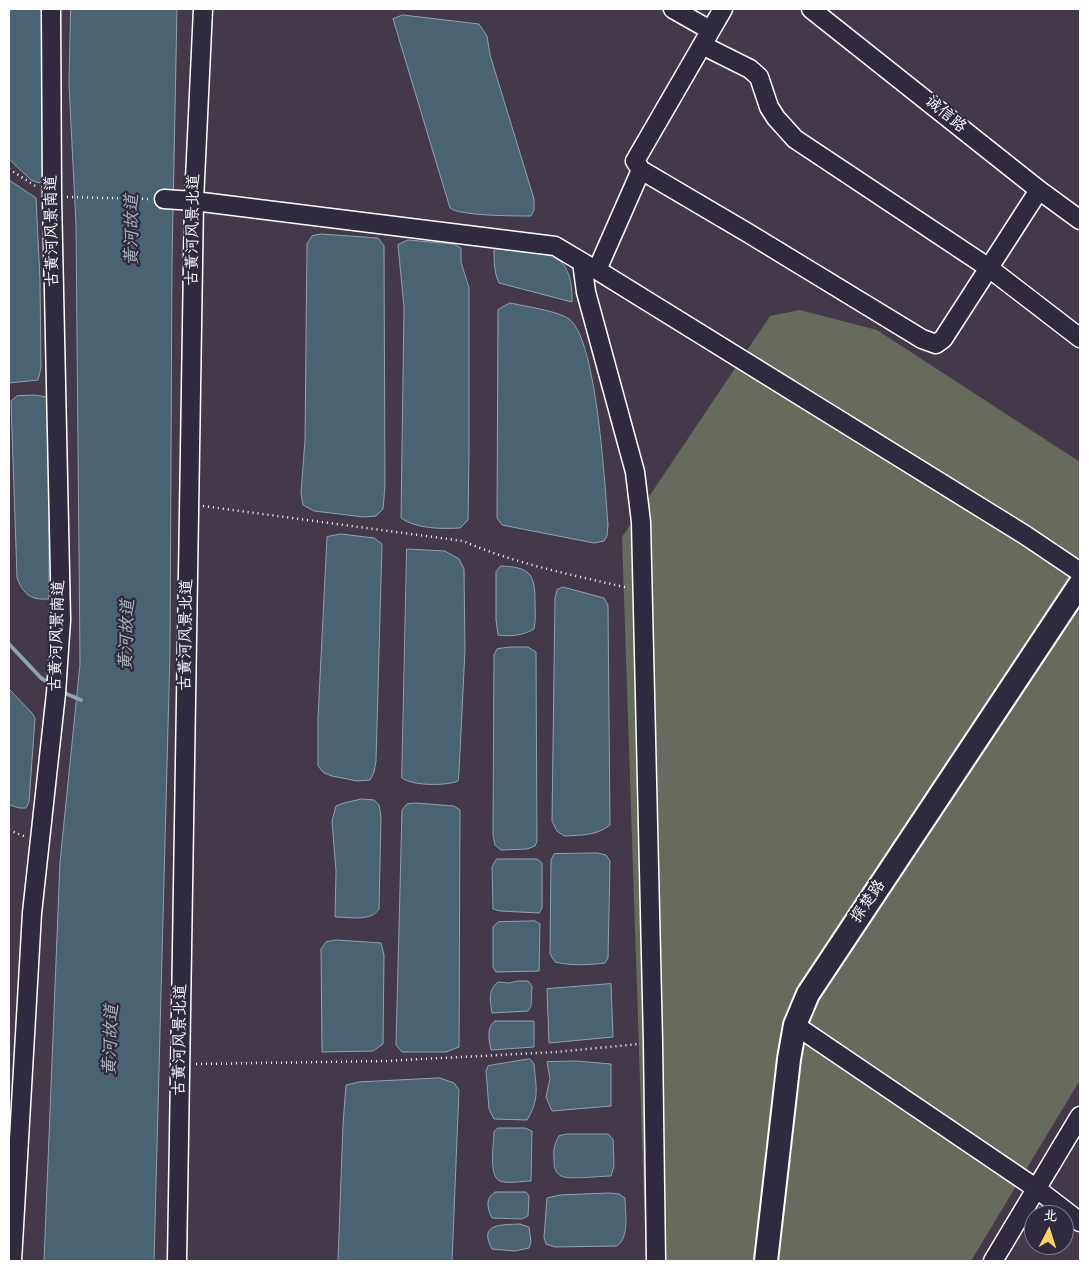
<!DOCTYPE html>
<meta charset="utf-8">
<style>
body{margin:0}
#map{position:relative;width:1089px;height:1270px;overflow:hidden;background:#433948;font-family:"Architects Daughter","LXGW WenKai TC",sans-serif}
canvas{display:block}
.frame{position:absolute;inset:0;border:10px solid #fff;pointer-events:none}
.north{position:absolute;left:1024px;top:1205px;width:50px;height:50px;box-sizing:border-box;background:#2f2a3d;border:1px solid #827f8b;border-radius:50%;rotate:5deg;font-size:14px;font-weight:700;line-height:20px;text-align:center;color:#fff}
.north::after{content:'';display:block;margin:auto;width:18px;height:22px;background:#ffd166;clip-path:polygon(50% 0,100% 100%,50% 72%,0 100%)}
</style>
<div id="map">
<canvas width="1089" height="1270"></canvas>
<div class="frame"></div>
<div class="north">北</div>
</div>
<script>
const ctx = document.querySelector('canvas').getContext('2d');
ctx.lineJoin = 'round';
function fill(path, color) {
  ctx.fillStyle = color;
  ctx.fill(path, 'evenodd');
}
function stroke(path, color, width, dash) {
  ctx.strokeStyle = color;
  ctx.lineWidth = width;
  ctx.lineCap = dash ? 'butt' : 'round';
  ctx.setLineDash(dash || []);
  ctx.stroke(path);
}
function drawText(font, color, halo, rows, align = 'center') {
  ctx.font = font + ' "Architects Daughter","LXGW WenKai TC",sans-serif';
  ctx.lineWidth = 4.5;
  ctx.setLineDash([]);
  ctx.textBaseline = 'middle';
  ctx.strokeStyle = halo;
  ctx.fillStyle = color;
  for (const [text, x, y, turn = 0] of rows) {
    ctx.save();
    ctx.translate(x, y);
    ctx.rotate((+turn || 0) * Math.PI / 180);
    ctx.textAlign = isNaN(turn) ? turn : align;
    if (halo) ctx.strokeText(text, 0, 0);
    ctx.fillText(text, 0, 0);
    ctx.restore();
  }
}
fill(new Path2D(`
 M 800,310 L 877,330 L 1080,462 L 1080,1080 L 971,1261 L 646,1261 L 622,537 L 770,316 Z`), '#666b5d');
const water = new Path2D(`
 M 9,9 L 42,9 L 43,180 L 39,183 L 31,180 L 9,159 Z
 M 71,9 L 177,9 L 172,261 L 170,651 L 154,1261 L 44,1261 L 60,862 L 80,664 L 76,225 L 69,84 Z
 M 403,15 L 479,24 L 487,36 L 490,55 L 534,199 L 534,210 L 531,216 C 515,216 460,216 450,208 L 393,19 Z
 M 9,180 L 36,198 L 40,280 L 41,368 L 38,380 L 9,383 Z
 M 321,234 L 378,238 L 384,246 L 385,486 L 383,509 L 376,516 L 364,517 L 314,511 L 303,505 L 301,493 L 305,440 L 307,244 L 312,236 Z
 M 408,240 L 453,244 L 461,248 L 461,262 L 469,288 L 469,453 L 468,520 L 460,528 C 441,529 417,529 401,518 L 404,307 L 398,245 Z
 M 499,246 C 542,251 573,247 572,302 L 499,283 C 494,272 494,262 494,250 Z
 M 510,303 C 524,306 558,311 569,319 C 597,339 605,488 608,525 L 607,536 L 604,541 L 594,543 L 502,525 L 497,518 L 498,310 Z
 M 35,395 L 46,397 L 49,403 L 49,599 C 30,600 24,595 17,578 L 11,401 L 17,396 Z
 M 341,534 L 374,538 L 382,544 L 376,761 L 374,772 L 370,780 L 357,781 L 332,776 L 324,773 L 318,766 L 318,718 L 327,537 Z
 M 407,549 L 445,551 L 459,559 L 464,569 L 465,650 L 459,772 L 458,781 C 446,786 412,786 402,778 Z
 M 501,566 C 530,567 535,574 535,601 C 535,611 536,620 534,629 C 524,635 510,637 498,635 L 496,620 L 496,572 Z
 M 563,587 L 604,598 L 608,605 L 610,825 C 596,836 581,835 564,836 L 557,831 L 552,821 L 555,598 L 557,590 Z
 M 511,647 L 528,647 L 536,652 L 537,841 L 535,846 L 527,849 L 501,850 L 495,845 L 493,835 L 494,655 L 497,649 Z
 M 9,689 L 32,713 L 35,718 L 29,802 L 26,808 L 20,808 L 9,805 Z
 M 362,799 L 374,800 L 379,805 L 381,816 L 379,909 C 371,922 349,917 335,917 L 336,871 L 332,821 L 336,806 L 344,803 Z
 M 416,803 L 454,806 L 460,810 L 459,1047 L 446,1052 L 402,1052 L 396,1045 L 402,810 L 407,804 Z
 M 597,853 L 606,855 L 610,861 L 608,958 L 605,963 C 588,965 572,966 555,962 L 550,954 L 551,860 L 554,854 Z
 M 497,859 L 537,859 L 542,863 L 542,908 L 539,913 L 500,911 L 493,909 L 492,867 Z
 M 535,921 L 540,924 L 539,971 L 496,972 L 493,967 L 493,927 L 498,922 Z
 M 337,940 L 381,943 L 384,955 L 383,1044 L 373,1051 L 322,1052 L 321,949 L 326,942 Z
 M 518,981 L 528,981 L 532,986 L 531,1006 L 528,1011 L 492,1013 C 490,1001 488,990 498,982 L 509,983 Z
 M 611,984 L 613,1037 L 549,1043 L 547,989 Z
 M 495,1021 L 534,1021 L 534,1047 L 491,1050 C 489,1040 486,1027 495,1021 Z
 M 530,1059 L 534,1064 C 536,1088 540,1098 527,1120 L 494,1119 L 489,1109 L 486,1071 L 488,1066 Z
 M 576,1061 L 611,1064 L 611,1106 L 552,1111 L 546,1097 L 550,1079 L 547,1062 Z
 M 440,1078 L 454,1083 L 459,1090 L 452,1261 L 338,1261 L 343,1124 L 346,1085 L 359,1082 Z
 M 498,1128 L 525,1128 L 532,1131 L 531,1181 C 522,1181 508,1184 500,1181 C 488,1176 494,1144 494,1132 Z
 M 567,1134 L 608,1134 L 613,1139 L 614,1166 L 611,1176 C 600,1176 569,1180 561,1176 C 554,1172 554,1165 554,1158 C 553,1150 555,1143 559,1136 Z
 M 496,1192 L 526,1192 L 529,1196 L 528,1216 L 522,1219 L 492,1218 C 487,1209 485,1196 496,1192 Z
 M 610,1193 L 619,1194 L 625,1198 C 625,1213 630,1236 617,1246 L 555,1247 L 546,1244 L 544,1237 L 547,1198 L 560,1195 Z
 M 520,1224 L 529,1227 L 531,1242 L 529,1248 L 515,1251 L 492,1249 C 478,1223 501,1225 520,1224 Z`);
fill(water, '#4a6373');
stroke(water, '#92a1ab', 1);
stroke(new Path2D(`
 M 9,644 L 41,678 L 52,685
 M 62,692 L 81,700`), '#92a1ab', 4);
const minor = new Path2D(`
 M 673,9 L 710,30
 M 723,9 L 635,161 L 641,170 L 597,270 L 1025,535 L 1080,572
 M 811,9 L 1039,190 L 1080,220
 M 702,45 L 750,69 L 759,77 L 769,107 L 776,118 L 795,139 L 989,268 L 1080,338
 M 641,170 L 748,233 L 922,339 L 936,344 L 943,339 L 1039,190
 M 164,199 L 194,201 L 555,246 L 592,268
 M 582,262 L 586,292 L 635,472 L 641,522 L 653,1042 L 656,1261
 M 795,1025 L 1037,1189 L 1080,1222
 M 12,1261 L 32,913 L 56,693 L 61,620 L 52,197 L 51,9
 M 177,1261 L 194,201 L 203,9
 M 993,1261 L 1080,1116`);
const major = new Path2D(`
 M 766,1261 L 789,1059 L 795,1025 L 808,994 L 1080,584`);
stroke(minor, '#fff', 21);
stroke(major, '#fff', 26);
stroke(new Path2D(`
 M 9,169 L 37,187
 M 67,197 L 149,199
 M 203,506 L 463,541 C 516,564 572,575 629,588
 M 9,830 L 26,837
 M 196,1064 L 385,1061 L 556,1052 L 639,1044`), '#fff', 2.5, [1, 4]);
stroke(minor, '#2f2a3d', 18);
stroke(major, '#2f2a3d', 22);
drawText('16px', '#fff', '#2f2a3d', [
 ["诚信路",945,115,39],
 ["古黄河风景北道",194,230,-89],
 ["古黄河风景南道",53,231,-91],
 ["古黄河风景北道",187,635,-89],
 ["古黄河风景南道",58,636,-88],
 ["探楚路",869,902,-56],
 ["古黄河风景北道",181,1040,-89]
]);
drawText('italic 18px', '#aeb9c0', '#2f2a3d', [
 ["黄河故道",133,230,-90],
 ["黄河故道",128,635,-88],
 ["黄河故道",112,1040,-88]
]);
</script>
